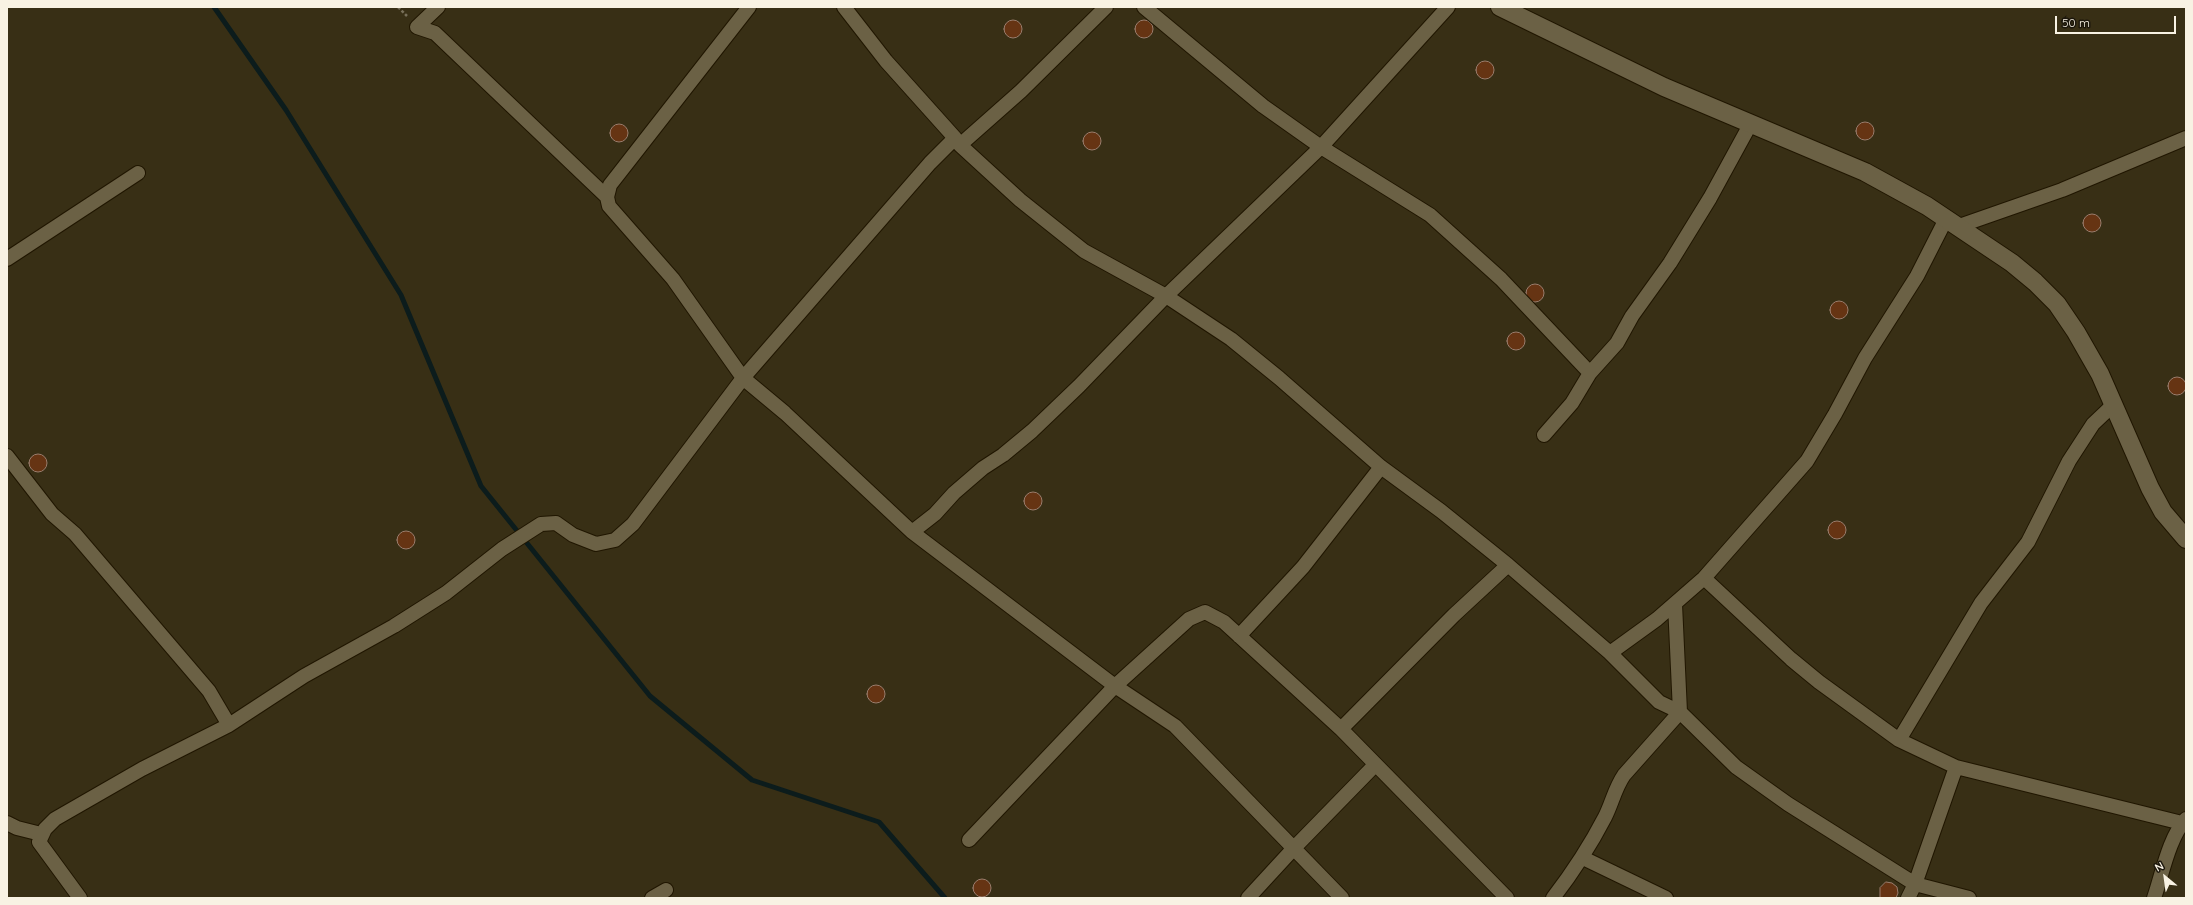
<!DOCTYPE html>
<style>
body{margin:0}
#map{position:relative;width:2193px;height:905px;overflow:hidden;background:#382f15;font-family:Quicksand,sans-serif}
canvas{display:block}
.frame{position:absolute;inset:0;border:8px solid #f8f2e3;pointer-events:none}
.north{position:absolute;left:2145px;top:857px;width:40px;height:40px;-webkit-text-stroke:3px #1c170c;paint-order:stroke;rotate:331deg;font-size:11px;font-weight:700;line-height:16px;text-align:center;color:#f8f2e3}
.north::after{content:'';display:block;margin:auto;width:14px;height:18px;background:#f8f2e3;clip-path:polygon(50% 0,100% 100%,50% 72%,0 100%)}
.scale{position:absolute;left:2055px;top:16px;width:121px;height:18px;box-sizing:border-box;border:2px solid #f8f2e3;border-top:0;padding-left:5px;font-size:12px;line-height:14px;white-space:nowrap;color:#f8f2e3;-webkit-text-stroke:3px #1c170c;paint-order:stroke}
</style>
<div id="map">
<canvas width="2193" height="905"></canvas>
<div class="frame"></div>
<div class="north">N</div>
<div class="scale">50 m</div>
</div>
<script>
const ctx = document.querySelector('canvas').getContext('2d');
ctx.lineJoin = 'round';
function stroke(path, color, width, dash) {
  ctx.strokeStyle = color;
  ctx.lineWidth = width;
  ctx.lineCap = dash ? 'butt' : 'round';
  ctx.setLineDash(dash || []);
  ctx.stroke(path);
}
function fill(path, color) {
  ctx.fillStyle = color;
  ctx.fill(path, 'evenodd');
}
stroke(new Path2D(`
 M 214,7 L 286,110 L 401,295 L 481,486 L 650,696 L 752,780 L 879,822 L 945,898`), '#0c1c1c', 5);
const building = new Path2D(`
 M1004 29a9 9 0 1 1 18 0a9 9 0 1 1-18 0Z
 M1135 29a9 9 0 1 1 18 0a9 9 0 1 1-18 0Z
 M1476 70a9 9 0 1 1 18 0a9 9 0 1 1-18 0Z
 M1856 131a9 9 0 1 1 18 0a9 9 0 1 1-18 0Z
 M610 133a9 9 0 1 1 18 0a9 9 0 1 1-18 0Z
 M1083 141a9 9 0 1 1 18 0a9 9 0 1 1-18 0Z
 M2083 223a9 9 0 1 1 18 0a9 9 0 1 1-18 0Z
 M1526 293a9 9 0 1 1 18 0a9 9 0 1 1-18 0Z
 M1830 310a9 9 0 1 1 18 0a9 9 0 1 1-18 0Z
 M1507 341a9 9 0 1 1 18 0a9 9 0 1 1-18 0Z
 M2168 386a9 9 0 1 1 18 0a9 9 0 1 1-18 0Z
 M29 463a9 9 0 1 1 18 0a9 9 0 1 1-18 0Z
 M1024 501a9 9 0 1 1 18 0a9 9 0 1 1-18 0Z
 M1828 530a9 9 0 1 1 18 0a9 9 0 1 1-18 0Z
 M397 540a9 9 0 1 1 18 0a9 9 0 1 1-18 0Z
 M867 694a9 9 0 1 1 18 0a9 9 0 1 1-18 0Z
 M973 888a9 9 0 1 1 18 0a9 9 0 1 1-18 0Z
 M 1886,882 L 1892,883 L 1897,887 L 1898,893 L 1896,898 L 1880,898 L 1880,888 Z`);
fill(building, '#663413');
stroke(building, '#9a7d6d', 1);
const minor = new Path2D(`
 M 438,7 L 417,27 L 435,33 L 607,197
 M 749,7 L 610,185 L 607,197 L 609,206 L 673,279 L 743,378 L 785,413 L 912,532 L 1115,686 L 1175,726 L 1342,898
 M 1144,7 L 1263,106 L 1321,147 L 1430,215 L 1501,279 L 1590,373
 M 955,138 L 960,145 L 1020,200 L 1084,251 L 1166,296 L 1231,339 L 1279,378 L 1381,467 L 1441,511 L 1508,565 L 1610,653 L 1659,702 L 1680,712 L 1736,767 L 1788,804 L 1915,884 L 1969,898
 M 960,145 L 1021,91 L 1106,7
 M 1959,226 L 2062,190 L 2186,138
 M 7,259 L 138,173
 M 1544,435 L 1572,403 L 1590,373 L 1617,343 L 1632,316 L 1670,263 L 1710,198 L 1751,123
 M 7,456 L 52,514 L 75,534 L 209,691 L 229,725
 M 912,532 L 935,514 L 954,493 L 983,468 L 1003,455 L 1032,431 L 1079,386 L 1166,296 L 1321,147 L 1448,7
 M 1704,578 L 1791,659 L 1819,682 L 1899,740 L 1956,767 L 2186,824
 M 1239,636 L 1303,567 L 1381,467
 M 1610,653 L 1657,619 L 1704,578 L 1807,461 L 1835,414 L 1865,358 L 1917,276 L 1946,219
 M 1341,729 L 1454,615 L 1508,565
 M 1899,740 L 1981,603 L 2028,542 L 2069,461 L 2093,424 L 2113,405
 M 7,823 L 17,828 L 41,834
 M 969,840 L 1115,686 L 1189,619 L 1205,612 L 1224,622 L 1341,729 L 1507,898
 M 1583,858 L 1666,898
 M 80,898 L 39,842 L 45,829 L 55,819 L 142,769 L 229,725 L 304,676 L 394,626 L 446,593 L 502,549 L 541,524 L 556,523 L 573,535 L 596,544 L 615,540 L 633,524 L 743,378 L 930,163 L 955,138 L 886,61 L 844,7
 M 652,898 L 666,890
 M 1248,898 L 1294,848 L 1375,765
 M 1553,898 C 1573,872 1590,846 1605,817 C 1612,803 1615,788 1624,775 L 1680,712 L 1675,604
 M 1908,898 L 1915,884 L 1956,767
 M 2154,898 C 2162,875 2169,837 2186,819`);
const tertiary = new Path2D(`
 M 1500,7 L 1664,87 L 1865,172 L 1927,206 L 2012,263 L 2035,282 L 2057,304 L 2076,332 L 2100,374 L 2150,488 L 2163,512 L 2186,539`);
stroke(minor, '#201600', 16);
stroke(tertiary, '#201600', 20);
stroke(new Path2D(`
 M 398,7 L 407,16`), '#78705a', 2.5, [3, 2]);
stroke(minor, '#6b6145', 14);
stroke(tertiary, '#6b6145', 18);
</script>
